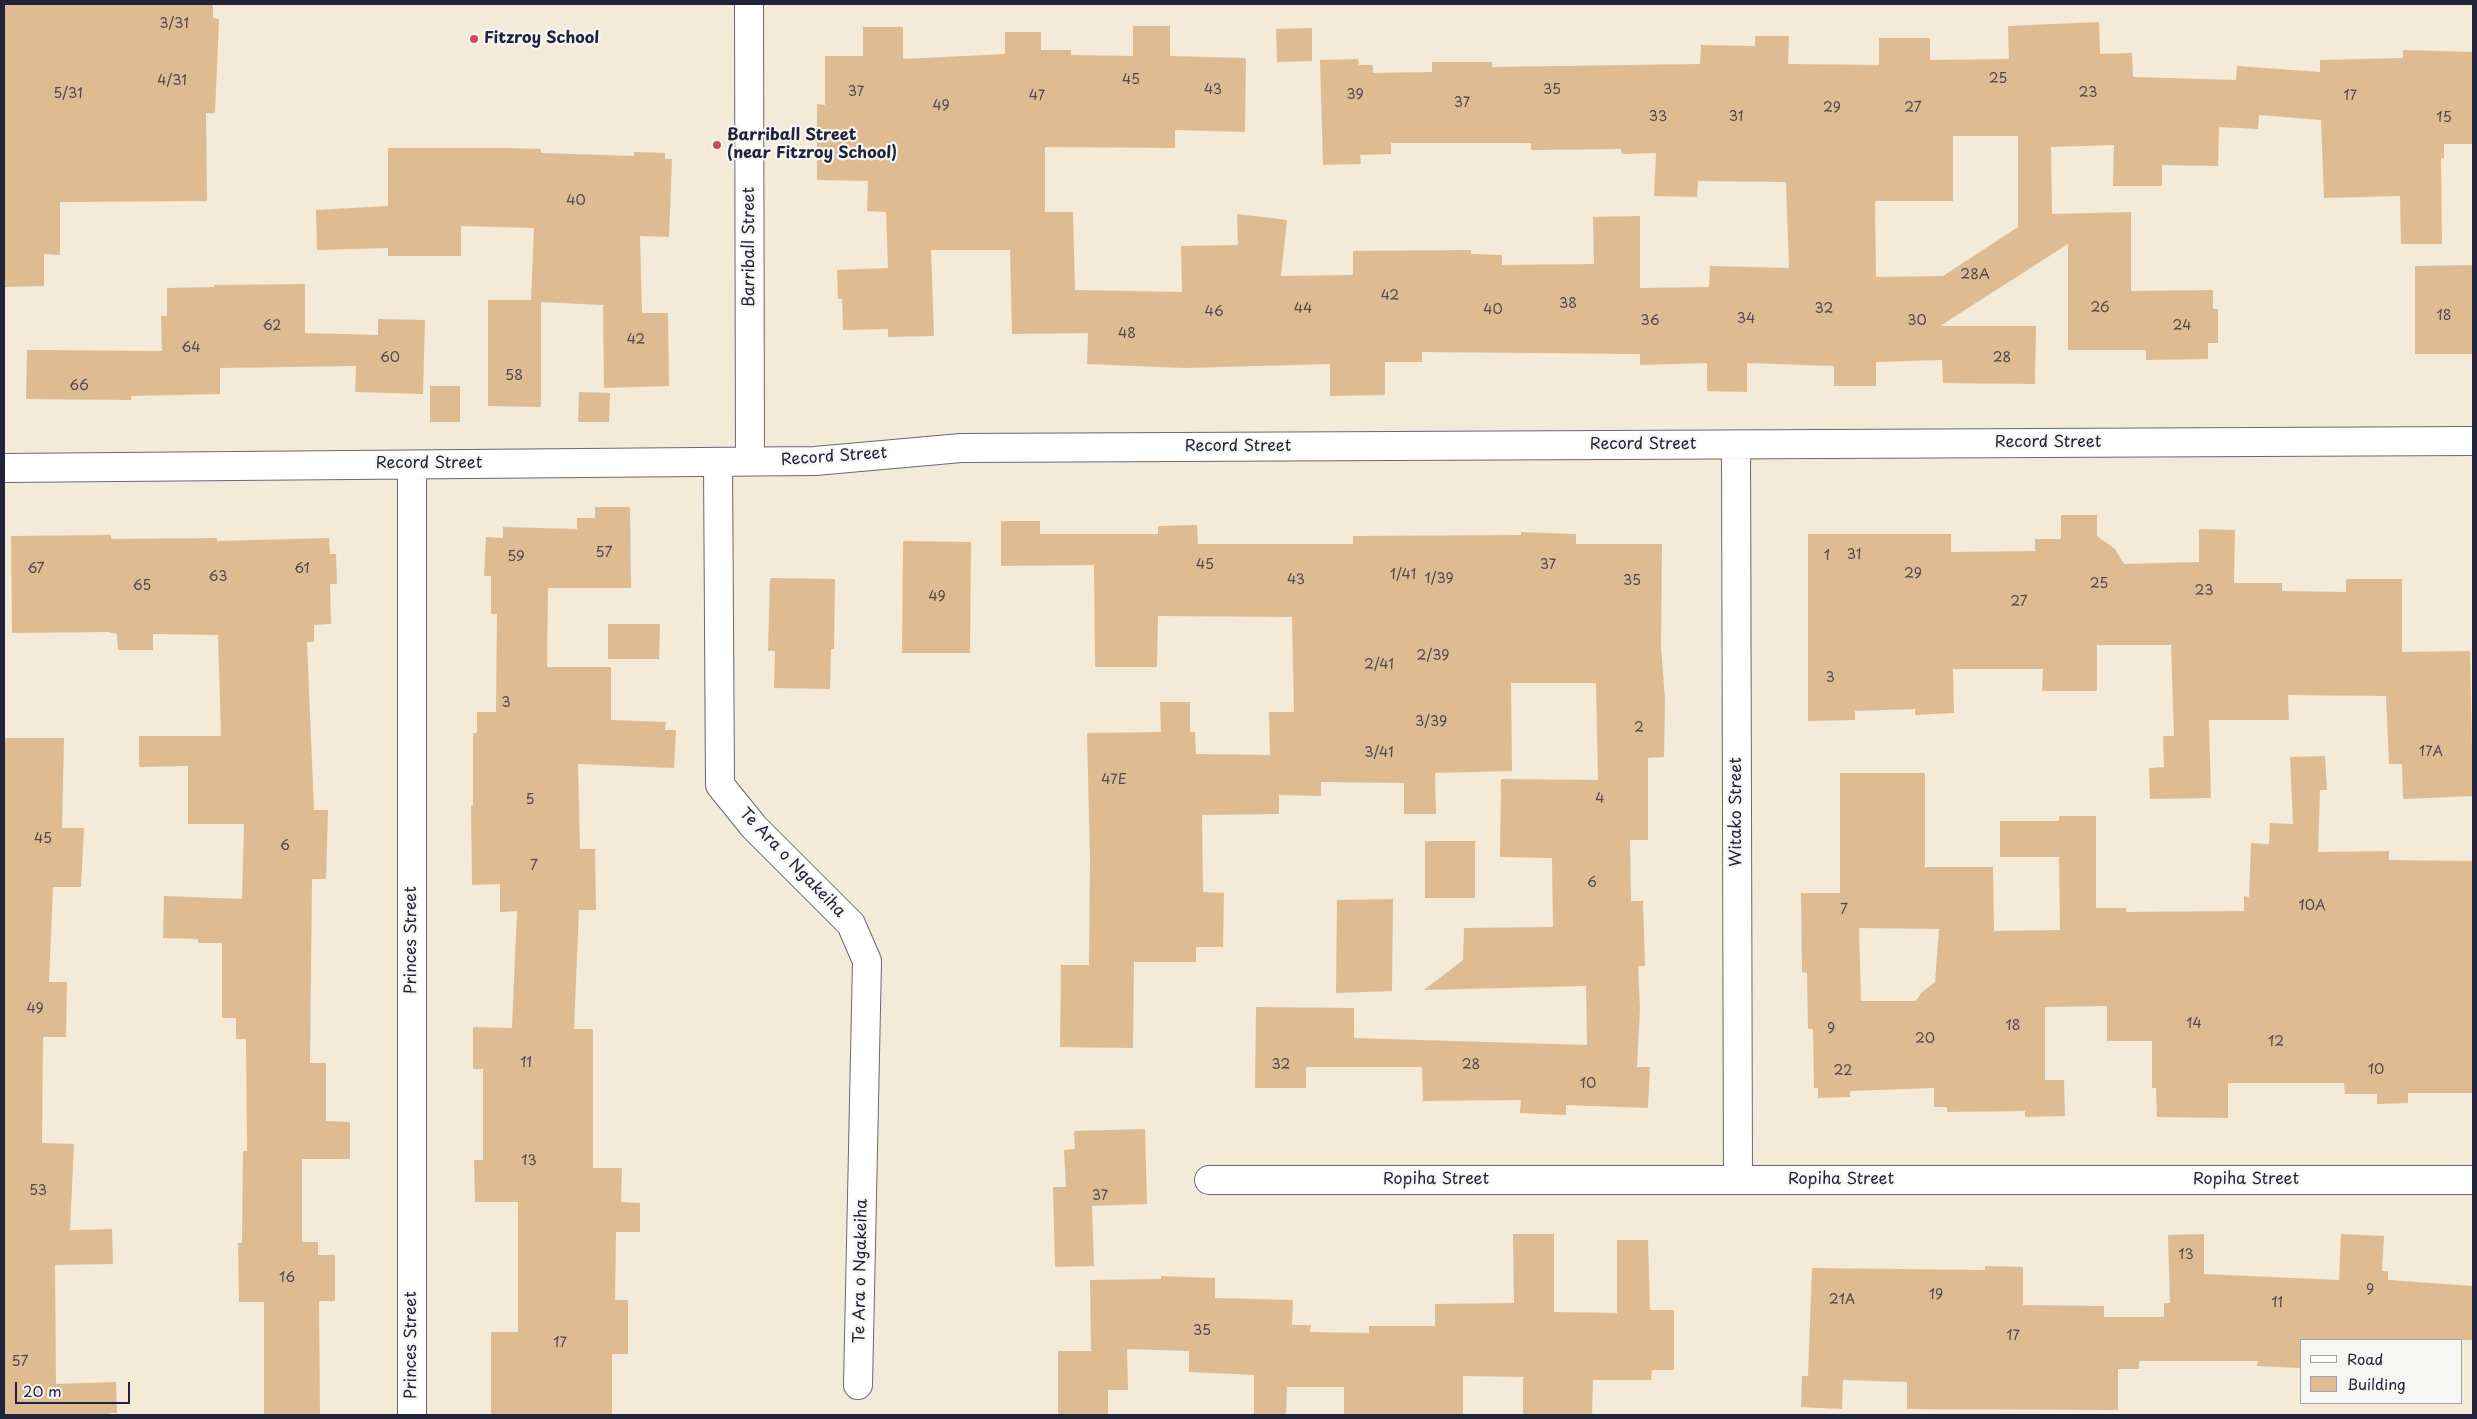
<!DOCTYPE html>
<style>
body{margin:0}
#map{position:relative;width:2477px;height:1419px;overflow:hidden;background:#f3ead8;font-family:"Playpen Sans",sans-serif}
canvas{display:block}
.frame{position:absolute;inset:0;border:5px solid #22223b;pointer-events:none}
.legend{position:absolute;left:2300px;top:1339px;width:162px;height:65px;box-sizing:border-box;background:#f6f6f2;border:1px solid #a1a1a9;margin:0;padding:6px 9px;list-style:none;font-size:15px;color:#22223b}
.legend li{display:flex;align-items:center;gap:10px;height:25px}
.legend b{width:25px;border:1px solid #a1a1a9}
.scale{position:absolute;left:15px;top:1382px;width:115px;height:22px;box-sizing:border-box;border:2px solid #22223b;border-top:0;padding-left:6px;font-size:15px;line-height:18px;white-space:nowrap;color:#22223b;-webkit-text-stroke:4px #f6f6f2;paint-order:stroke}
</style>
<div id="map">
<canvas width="2477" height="1419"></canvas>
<div class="frame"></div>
<ul class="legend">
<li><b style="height:6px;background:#fff"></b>Road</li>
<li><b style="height:14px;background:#debb91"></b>Building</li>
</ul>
<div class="scale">20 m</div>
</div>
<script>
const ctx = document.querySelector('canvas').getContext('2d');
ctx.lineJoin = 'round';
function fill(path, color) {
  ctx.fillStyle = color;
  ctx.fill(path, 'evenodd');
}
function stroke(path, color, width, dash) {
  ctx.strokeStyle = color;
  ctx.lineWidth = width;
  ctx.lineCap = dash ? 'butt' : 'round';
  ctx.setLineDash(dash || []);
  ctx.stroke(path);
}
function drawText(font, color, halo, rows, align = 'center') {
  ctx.font = font + ' "Playpen Sans",sans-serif';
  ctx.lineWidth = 4.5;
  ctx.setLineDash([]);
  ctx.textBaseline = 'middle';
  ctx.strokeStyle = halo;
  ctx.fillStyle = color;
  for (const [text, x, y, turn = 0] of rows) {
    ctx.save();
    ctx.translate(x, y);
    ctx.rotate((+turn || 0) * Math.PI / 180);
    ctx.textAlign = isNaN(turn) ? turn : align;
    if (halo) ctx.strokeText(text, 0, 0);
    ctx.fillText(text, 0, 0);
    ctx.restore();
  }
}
fill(new Path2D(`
 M 4,4 L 213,4 L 213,18 L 219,19 L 215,113 L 206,113 L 207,201 L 60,202 L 60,255 L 44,254 L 44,286 L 4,287 Z
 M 2099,22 L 2100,54 L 2132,53 L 2133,77 L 2236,80 L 2237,66 L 2320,72 L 2320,60 L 2403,58 L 2403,50 L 2473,52 L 2473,144 L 2444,144 L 2444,159 L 2441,158 L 2442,244 L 2401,244 L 2400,196 L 2324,198 L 2321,120 L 2259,115 L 2258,129 L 2219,127 L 2218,166 L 2162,165 L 2162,186 L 2113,186 L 2114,145 L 2051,147 L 2052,214 L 2131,212 L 2131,291 L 2213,290 L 2213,309 L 2218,309 L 2218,343 L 2208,343 L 2208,359 L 2146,360 L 2146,350 L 2068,350 L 2068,244 L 1940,326 L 2036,326 L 2035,384 L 1943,383 L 1942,360 L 1876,362 L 1876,386 L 1834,386 L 1834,366 L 1747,363 L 1747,392 L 1707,391 L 1707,363 L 1640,365 L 1640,354 L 1422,352 L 1422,362 L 1385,362 L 1385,395 L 1330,396 L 1330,364 L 1184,368 L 1087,364 L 1088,333 L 1012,334 L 1010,250 L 931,250 L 934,336 L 888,337 L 888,329 L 843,330 L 842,299 L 838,299 L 837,270 L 888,268 L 886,212 L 867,211 L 868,181 L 817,180 L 817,104 L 825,105 L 825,56 L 863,56 L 863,27 L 903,27 L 903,59 L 1005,54 L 1005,32 L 1041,32 L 1041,50 L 1071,50 L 1071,55 L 1133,56 L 1133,26 L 1170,26 L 1170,56 L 1246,58 L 1245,132 L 1175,130 L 1175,148 L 1045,147 L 1045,212 L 1073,212 L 1075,290 L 1182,292 L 1181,246 L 1238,245 L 1237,214 L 1287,220 L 1281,276 L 1353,275 L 1353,251 L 1471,250 L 1471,254 L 1502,255 L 1502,265 L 1594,264 L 1593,217 L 1640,216 L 1640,288 L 1709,287 L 1710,266 L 1789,268 L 1786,182 L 1698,181 L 1697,197 L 1654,196 L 1656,153 L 1622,154 L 1621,149 L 1531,150 L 1531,143 L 1391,143 L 1391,154 L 1360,155 L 1361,164 L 1323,165 L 1320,60 L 1358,59 L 1359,65 L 1373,65 L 1373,73 L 1432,72 L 1432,62 L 1492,62 L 1492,67 L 1700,64 L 1701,45 L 1755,46 L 1755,36 L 1789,36 L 1788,64 L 1879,65 L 1879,38 L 1930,38 L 1930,60 L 2009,59 L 2008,26 ZM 1953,136 L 2018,136 L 2018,227 L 1943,276 L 1876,277 L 1875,201 L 1953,201 Z
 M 1312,28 L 1312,61 L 1277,62 L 1276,29 Z
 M 388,148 L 508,148 L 541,149 L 541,153 L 634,156 L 634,152 L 665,153 L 665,159 L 672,159 L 669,237 L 640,236 L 642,313 L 668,313 L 669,386 L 604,388 L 603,305 L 541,302 L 541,407 L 488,406 L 488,300 L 531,300 L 534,228 L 461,226 L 461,256 L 388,256 L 388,248 L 317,250 L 316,210 L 388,206 Z
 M 2473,265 L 2473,354 L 2415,354 L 2415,266 Z
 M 305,284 L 305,333 L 378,335 L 378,319 L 425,320 L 423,394 L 355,392 L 356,366 L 220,368 L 220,394 L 131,396 L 131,400 L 26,399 L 27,350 L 162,351 L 161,316 L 167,316 L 167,288 L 214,287 L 214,285 Z
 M 430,386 L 460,386 L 460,422 L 430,422 Z
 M 579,392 L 610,393 L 609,422 L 578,422 Z
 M 595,507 L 630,507 L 631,588 L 548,588 L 547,667 L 611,667 L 611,720 L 666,722 L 665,730 L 676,730 L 674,768 L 578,764 L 580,849 L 595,849 L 596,910 L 579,910 L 574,1029 L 593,1029 L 593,1168 L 622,1168 L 621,1202 L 640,1203 L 640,1232 L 616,1232 L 615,1300 L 628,1300 L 628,1354 L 612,1354 L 612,1415 L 491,1415 L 491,1332 L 518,1332 L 518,1202 L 475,1202 L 474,1160 L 483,1160 L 483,1069 L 473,1069 L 473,1027 L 512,1028 L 517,911 L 500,912 L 500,884 L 472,885 L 471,805 L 473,805 L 473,733 L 477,733 L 477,712 L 496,712 L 497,614 L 491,614 L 491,576 L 484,576 L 486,537 L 503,538 L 503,527 L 577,529 L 577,518 L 595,518 Z
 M 2061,515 L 2097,515 L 2097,536 L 2115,549 L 2124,564 L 2199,562 L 2199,529 L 2235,530 L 2234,583 L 2282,583 L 2282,591 L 2346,592 L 2346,579 L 2402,579 L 2402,652 L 2470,651 L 2473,796 L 2403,799 L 2402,764 L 2389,764 L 2386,696 L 2288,695 L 2289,720 L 2209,720 L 2211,798 L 2150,799 L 2149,768 L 2164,767 L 2163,736 L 2174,736 L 2171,645 L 2097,645 L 2097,691 L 2042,691 L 2043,669 L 1953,669 L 1954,713 L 1915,715 L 1915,709 L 1855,711 L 1855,720 L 1808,721 L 1808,534 L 1951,534 L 1951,552 L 2035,551 L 2035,539 L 2061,539 Z
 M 1001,521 L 1040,521 L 1040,534 L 1158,534 L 1158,526 L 1197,525 L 1198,544 L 1353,544 L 1353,536 L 1521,535 L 1521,532 L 1576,534 L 1576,544 L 1662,544 L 1661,646 L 1665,699 L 1664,757 L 1648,758 L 1648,840 L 1630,840 L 1631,901 L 1643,901 L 1645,966 L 1638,966 L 1640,1009 L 1637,1067 L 1650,1067 L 1648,1108 L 1566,1105 L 1566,1115 L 1520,1113 L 1521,1100 L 1423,1101 L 1422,1067 L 1306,1067 L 1306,1088 L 1255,1088 L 1256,1007 L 1354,1008 L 1354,1038 L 1587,1045 L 1586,986 L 1424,990 L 1463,960 L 1464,928 L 1553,927 L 1552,858 L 1500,857 L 1501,779 L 1598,780 L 1596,683 L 1511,683 L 1512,771 L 1435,773 L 1436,814 L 1404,814 L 1404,783 L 1321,782 L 1321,796 L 1279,795 L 1279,814 L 1202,815 L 1203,892 L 1224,893 L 1223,947 L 1196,947 L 1196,962 L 1134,962 L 1133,1048 L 1060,1047 L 1061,965 L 1089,965 L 1090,858 L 1087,733 L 1161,732 L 1160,702 L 1190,702 L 1190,732 L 1195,732 L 1196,754 L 1270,755 L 1269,712 L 1294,712 L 1292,617 L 1158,616 L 1157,667 L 1095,667 L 1094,565 L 1001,566 Z
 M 111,535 L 111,539 L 217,538 L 217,541 L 329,538 L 330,554 L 336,554 L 337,584 L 330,584 L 331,624 L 314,625 L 314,642 L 307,642 L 314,810 L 328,810 L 326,879 L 312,879 L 310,1063 L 326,1063 L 326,1121 L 350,1122 L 350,1159 L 302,1159 L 302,1242 L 318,1242 L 318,1255 L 335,1255 L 335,1301 L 319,1301 L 320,1415 L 264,1415 L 264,1302 L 239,1302 L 238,1243 L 242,1243 L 243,1151 L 247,1151 L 246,1039 L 236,1039 L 236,1018 L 222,1018 L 222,943 L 198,943 L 198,939 L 163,938 L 164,896 L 242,899 L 244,824 L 188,824 L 188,766 L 139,767 L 139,736 L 221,736 L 218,635 L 153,634 L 153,650 L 118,650 L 117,634 L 108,632 L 12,633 L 11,536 Z
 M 903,541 L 971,542 L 970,653 L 902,653 Z
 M 770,578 L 835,579 L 834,649 L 831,649 L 830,689 L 774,688 L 775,651 L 768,651 Z
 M 608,624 L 660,624 L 659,659 L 608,659 Z
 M 4,738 L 64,738 L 62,828 L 84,828 L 81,887 L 53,887 L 49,982 L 67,982 L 66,1037 L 43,1037 L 42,1143 L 74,1144 L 70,1230 L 112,1229 L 113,1264 L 55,1265 L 56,1384 L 116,1382 L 117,1413 L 109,1413 L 109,1415 L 4,1415 Z
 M 2325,756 L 2327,790 L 2320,790 L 2318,852 L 2389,851 L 2389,860 L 2473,861 L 2473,1093 L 2408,1093 L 2408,1103 L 2377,1104 L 2377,1094 L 2345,1094 L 2344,1083 L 2228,1083 L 2228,1118 L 2157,1117 L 2156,1088 L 2152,1088 L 2152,1041 L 2107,1041 L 2107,1006 L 2045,1007 L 2045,1080 L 2064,1080 L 2065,1116 L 2025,1117 L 2025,1111 L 1947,1112 L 1947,1107 L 1934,1107 L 1934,1088 L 1850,1091 L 1850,1097 L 1818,1098 L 1818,1088 L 1814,1088 L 1813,1029 L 1808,1029 L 1807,973 L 1802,972 L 1801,893 L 1840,893 L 1840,773 L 1925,773 L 1925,867 L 1993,867 L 1994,931 L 2060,930 L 2059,857 L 2000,857 L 2000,821 L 2059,821 L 2059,816 L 2096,816 L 2096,908 L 2126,908 L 2126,912 L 2244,911 L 2244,896 L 2249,897 L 2251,843 L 2269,844 L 2270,823 L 2293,824 L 2290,757 ZM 1859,928 L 1939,929 L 1935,982 L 1922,992 L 1916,1001 L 1861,1001 Z
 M 1425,841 L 1475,841 L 1475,898 L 1425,898 Z
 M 1393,899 L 1392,991 L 1336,993 L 1337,900 Z
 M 1145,1129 L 1147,1204 L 1092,1206 L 1094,1266 L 1055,1267 L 1053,1187 L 1066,1187 L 1064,1150 L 1075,1149 L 1074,1131 Z
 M 1513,1234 L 1554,1234 L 1554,1312 L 1617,1313 L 1617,1240 L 1648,1240 L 1650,1310 L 1674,1310 L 1674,1370 L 1652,1370 L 1651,1380 L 1593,1380 L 1592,1415 L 1523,1415 L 1523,1377 L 1463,1376 L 1463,1415 L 1344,1415 L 1344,1387 L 1287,1387 L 1286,1415 L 1254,1415 L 1254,1375 L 1189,1372 L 1189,1351 L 1127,1349 L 1128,1390 L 1108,1390 L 1108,1415 L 1058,1415 L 1058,1351 L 1091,1351 L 1090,1280 L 1161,1279 L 1161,1276 L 1215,1278 L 1215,1298 L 1293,1300 L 1292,1325 L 1311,1325 L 1310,1332 L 1369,1333 L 1369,1326 L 1435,1326 L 1435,1304 L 1514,1303 Z
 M 2204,1234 L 2204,1274 L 2339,1280 L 2341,1234 L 2384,1236 L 2382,1271 L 2388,1271 L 2388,1280 L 2473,1286 L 2473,1340 L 2301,1340 L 2301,1368 L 2257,1366 L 2258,1361 L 2139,1361 L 2139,1369 L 2118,1369 L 2118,1410 L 1907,1409 L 1907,1382 L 1843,1380 L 1842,1409 L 1801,1407 L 1802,1376 L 1808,1376 L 1812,1268 L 1985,1270 L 1985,1266 L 2023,1267 L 2023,1305 L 2104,1306 L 2104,1317 L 2164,1317 L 2164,1303 L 2170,1303 L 2168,1235 Z`), '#debb91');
const minor = new Path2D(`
 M 749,4 L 750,461
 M 1736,445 L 1738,1180
 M 718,462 L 720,785 L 754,827 L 851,924 L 867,961 L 858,1385
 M 412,465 L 412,1415
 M 4,468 L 815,461 L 961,448 L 2473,441
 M 1209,1180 L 2473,1180`);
stroke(minor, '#6b6872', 30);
stroke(minor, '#fff', 28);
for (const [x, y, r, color] of [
 [474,39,5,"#d1495b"],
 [717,145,5,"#d1495b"]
]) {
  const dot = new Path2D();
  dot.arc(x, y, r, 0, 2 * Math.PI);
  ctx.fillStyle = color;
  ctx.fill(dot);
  stroke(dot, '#f6f6f2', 2);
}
drawText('14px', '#514850', null, [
 ["3/31",174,24],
 ["25",1998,79],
 ["45",1131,80],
 ["4/31",172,81],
 ["43",1213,90],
 ["35",1552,90],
 ["37",856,92],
 ["23",2088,93],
 ["5/31",68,94],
 ["39",1355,95],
 ["47",1037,96],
 ["17",2350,96],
 ["37",1462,103],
 ["49",941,106],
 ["29",1832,108],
 ["27",1913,108],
 ["33",1658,117],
 ["31",1736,117],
 ["15",2444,118],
 ["40",576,201],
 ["28A",1975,275],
 ["42",1390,296],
 ["38",1568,304],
 ["26",2100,308],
 ["44",1303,309],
 ["32",1824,309],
 ["40",1493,310],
 ["46",1214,312],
 ["18",2444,316],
 ["34",1746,319],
 ["36",1650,321],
 ["30",1917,321],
 ["62",272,326],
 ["24",2182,326],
 ["48",1127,334],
 ["42",636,340],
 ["64",191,348],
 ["60",390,358],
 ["28",2002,358],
 ["58",514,376],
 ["66",79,386],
 ["57",604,553],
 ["31",1854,555],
 ["1",1827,556],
 ["59",516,557],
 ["45",1205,565],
 ["37",1548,565],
 ["67",36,569],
 ["61",302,569],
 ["29",1913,574],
 ["1/41",1403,575],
 ["63",218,577],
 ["1/39",1439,579],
 ["43",1296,580],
 ["35",1632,581],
 ["25",2099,584],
 ["65",142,586],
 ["23",2204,591],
 ["49",937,597],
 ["27",2019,602],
 ["2/39",1433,656],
 ["2/41",1379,665],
 ["3",1830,678],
 ["3",506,703],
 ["3/39",1431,722],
 ["2",1639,728],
 ["17A",2431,752],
 ["3/41",1379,753],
 ["47E",1114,780],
 ["4",1600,799],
 ["5",530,800],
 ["45",43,839],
 ["6",285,846],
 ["7",534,866],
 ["6",1592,883],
 ["10A",2312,906],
 ["7",1844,910],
 ["49",35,1009],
 ["14",2194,1024],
 ["18",2013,1026],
 ["9",1831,1029],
 ["20",1925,1039],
 ["12",2276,1042],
 ["11",526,1063],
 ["32",1281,1065],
 ["28",1471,1065],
 ["10",2376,1070],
 ["22",1843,1071],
 ["10",1588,1084],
 ["13",529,1161],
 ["53",38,1191],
 ["37",1100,1196],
 ["13",2186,1255],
 ["16",287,1278],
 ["9",2370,1290],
 ["19",1936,1295],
 ["21A",1842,1300],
 ["11",2277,1303],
 ["35",1202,1331],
 ["17",2013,1336],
 ["17",560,1343],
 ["57",20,1362]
]);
drawText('bold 16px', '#22223b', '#f6f6f2', [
 ["Fitzroy School",484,39],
 ["Barriball Street",727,136],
 ["(near Fitzroy School)",727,154]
], 'left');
drawText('16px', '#22223b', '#f6f6f2', [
 ["Barriball Street",750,247,-90],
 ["Record Street",2048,443],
 ["Record Street",1643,445],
 ["Record Street",1238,447],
 ["Record Street",834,457,-4],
 ["Record Street",429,464],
 ["Witako Street",1737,812,-90],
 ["Te Ara o Ngakeiha",792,863,46],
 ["Princes Street",412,940,-90],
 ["Ropiha Street",1436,1180],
 ["Ropiha Street",1841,1180],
 ["Ropiha Street",2246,1180],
 ["Te Ara o Ngakeiha",861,1271,-89],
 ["Princes Street",412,1345,-90]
]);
</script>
